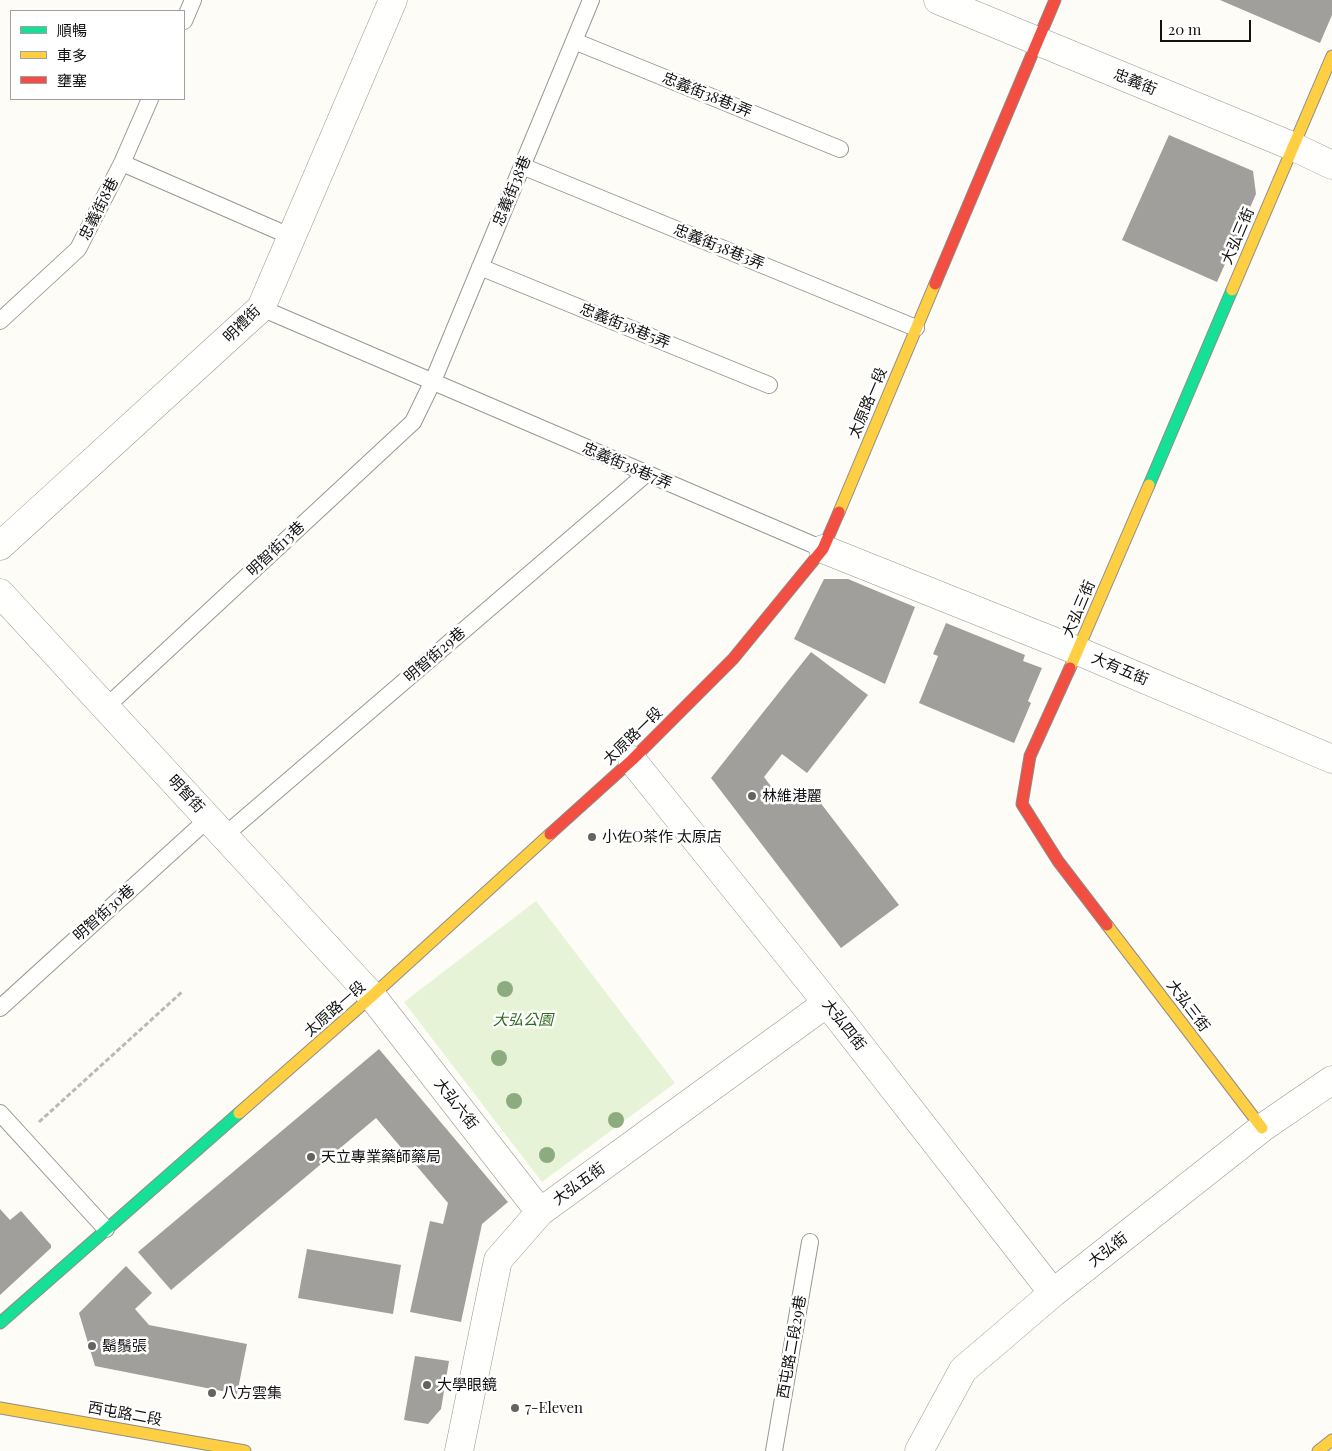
<!DOCTYPE html>
<meta charset="utf-8">
<style>
body{margin:0}
#map{position:relative;width:1332px;height:1451px;overflow:hidden;background:#fdfcf7;font-family:"Playfair Display","Noto Sans TC",serif}
canvas{display:block}
.legend{position:absolute;left:10px;top:10px;width:175px;height:90px;box-sizing:border-box;background:#fff;border:1px solid #a0a0a0;margin:0;padding:6px 9px;list-style:none;font-size:15px;color:#111}
.legend li{display:flex;align-items:center;gap:10px;height:25px}
.legend b{width:25px;border:1px solid #a0a0a0}
.scale{position:absolute;left:1160px;top:20px;width:91px;height:22px;box-sizing:border-box;border:2px solid #111;border-top:0;padding-left:6px;font-size:15px;line-height:18px;white-space:nowrap;color:#111;-webkit-text-stroke:4px #fff;paint-order:stroke}
</style>
<div id="map">
<canvas width="1332" height="1451"></canvas>
<ul class="legend">
<li><b style="height:6px;background:#16e098"></b>順暢</li>
<li><b style="height:6px;background:#ffcf43"></b>車多</li>
<li><b style="height:6px;background:#f24e42"></b>壅塞</li>
</ul>
<div class="scale">20 m</div>
</div>
<script>
const ctx = document.querySelector('canvas').getContext('2d');
ctx.lineJoin = 'round';
function fill(path, color) {
  ctx.fillStyle = color;
  ctx.fill(path, 'evenodd');
}
function stroke(path, color, width, dash) {
  ctx.strokeStyle = color;
  ctx.lineWidth = width;
  ctx.lineCap = dash ? 'butt' : 'round';
  ctx.setLineDash(dash || []);
  ctx.stroke(path);
}
function drawText(font, color, halo, rows, align = 'center') {
  ctx.font = font + ' "Playfair Display","Noto Sans TC",serif';
  ctx.lineWidth = 5;
  ctx.setLineDash([]);
  ctx.textBaseline = 'middle';
  ctx.strokeStyle = halo;
  ctx.fillStyle = color;
  for (const [text, x, y, turn = 0] of rows) {
    ctx.save();
    ctx.translate(x, y);
    ctx.rotate((+turn || 0) * Math.PI / 180);
    ctx.textAlign = isNaN(turn) ? turn : align;
    if (halo) ctx.strokeText(text, 0, 0);
    ctx.fillText(text, 0, 0);
    ctx.restore();
  }
}
fill(new Path2D(`
 M 536,901 L 675,1083 L 542,1182 L 404,1002 Z`), '#e7f3d7');
fill(new Path2D(`
 M 1220,0 L 1332,0 L 1332,15 L 1320,43 Z
 M 1169,135 L 1253,171 L 1256,194 L 1217,282 L 1122,240 Z
 M 824,579 L 848,579 L 915,607 L 885,684 L 794,639 Z
 M 946,623 L 1025,655 L 1023,661 L 1042,668 L 1028,701 L 1031,703 L 1014,743 L 919,703 L 938,656 L 933,654 Z
 M 811,652 L 868,695 L 807,773 L 782,754 L 764,777 L 785,805 L 809,788 L 899,905 L 841,948 L 711,778 Z
 M 379,1049 L 508,1202 L 482,1224 L 461,1322 L 410,1312 L 430,1221 L 443,1224 L 448,1203 L 376,1118 L 171,1290 L 138,1252 Z
 M 0,1209 L 10,1220 L 21,1211 L 51,1245 L 51,1248 L 0,1295 Z
 M 307,1249 L 401,1265 L 393,1314 L 298,1298 Z
 M 126,1266 L 152,1293 L 135,1309 L 149,1325 L 247,1344 L 237,1394 L 95,1366 L 79,1313 Z
 M 415,1356 L 449,1361 L 441,1409 L 428,1424 L 404,1420 Z`), '#a19f9c');
const lane = new Path2D(`
 M 184,21 L 193,0
 M 574,41 L 840,149
 M 122,163 L 292,237
 M 522,166 L 916,328
 M 480,267 L 769,385
 M 261,308 L 823,549
 M 0,321 L 78,249 L 122,163 L 150,99
 M 106,707 L 413,422 L 433,381 L 591,0
 M 225,835 L 646,474
 M 0,1008 L 209,818
 M 0,1113 L 106,1229
 M 774,1451 L 810,1242`);
const street = new Path2D(`
 M 938,0 L 1292,146 L 1332,165
 M 0,546 L 261,308 L 393,0
 M 823,549 L 1078,651 L 1332,759
 M 0,593 L 372,996 L 540,1212
 M 632,760 L 827,1003 L 1053,1293
 M 459,1451 L 498,1260 L 540,1212 L 827,1003
 M 919,1451 L 963,1370 L 1053,1293 L 1262,1128 L 1332,1080`);
const fast = new Path2D(`
 M 1149,485 L 1232,290
 M 0,1323 L 239,1113`);
const slow = new Path2D(`
 M 1232,290 L 1332,56
 M 839,512 L 935,284
 M 1070,668 L 1149,485
 M 1107,925 L 1262,1128
 M 239,1113 L 372,996 L 550,834
 M 0,1408 L 245,1451
 M 1318,1451 L 1332,1440`);
const jam = new Path2D(`
 M 935,284 L 1055,0
 M 1070,668 L 1030,756 L 1022,804 L 1058,861 L 1107,925
 M 550,834 L 632,760 L 733,659 L 823,549 L 839,512`);
stroke(lane, '#979795', 18);
stroke(street, '#979795', 29);
stroke(fast, '#8e8d8b', 13);
stroke(slow, '#8e8d8b', 13);
stroke(jam, '#8e8d8b', 13);
stroke(new Path2D(`
 M 39,1122 L 183,991`), '#b9b9b8', 3, [5, 2.5]);
stroke(lane, '#fffffe', 16);
stroke(street, '#fffffe', 28);
stroke(fast, '#16e098', 11);
stroke(slow, '#ffcf43', 11);
stroke(jam, '#f24e42', 11);
ctx.fillStyle = '#8cac80';
for (const [x, y] of [
 [505,989],
 [499,1058],
 [514,1101],
 [616,1120],
 [547,1155]
]) {
  ctx.beginPath();
  ctx.arc(x, y, 8, 0, 2 * Math.PI);
  ctx.fill();
}
for (const [x, y, r, color] of [
 [752,796,5,"#646362"],
 [592,837,5,"#646362"],
 [311,1157,5,"#646362"],
 [92,1346,5,"#646362"],
 [427,1385,5,"#646362"],
 [212,1393,5,"#646362"],
 [515,1408,5,"#646362"]
]) {
  const dot = new Path2D();
  dot.arc(x, y, r, 0, 2 * Math.PI);
  ctx.fillStyle = color;
  ctx.fill(dot);
  stroke(dot, '#fff', 2);
}
drawText('15px', '#111', '#fff', [
 ["忠義街",1135,82,22],
 ["忠義街38巷1弄",707,95,22],
 ["忠義街38巷",512,191,-67],
 ["忠義街8巷",99,209,-63],
 ["大弘三街",1238,236,-67],
 ["忠義街38巷3弄",719,247,22],
 ["明禮街",242,324,-45],
 ["忠義街38巷5弄",625,326,22],
 ["太原路一段",868,403,-67],
 ["忠義街38巷7弄",627,466,23],
 ["明智街13巷",276,549,-43],
 ["大弘三街",1079,609,-67],
 ["明智街29巷",435,655,-41],
 ["大有五街",1120,669,23],
 ["太原路一段",633,736,-44],
 ["明智街",186,794,47],
 ["明智街30巷",104,913,-42],
 ["大弘三街",1188,1006,53],
 ["太原路一段",335,1009,-41],
 ["大弘四街",844,1025,52],
 ["大弘六街",456,1104,52],
 ["大弘五街",579,1184,-36],
 ["大弘街",1108,1250,-38],
 ["西屯路二段29巷",792,1347,-80],
 ["西屯路二段",125,1414,10]
]);
drawText('15px', '#111', '#fff', [
 ["林維港麗",762,796],
 ["小佐O茶作 太原店",602,837],
 ["天立專業藥師藥局",321,1157],
 ["鬍鬚張",102,1346],
 ["大學眼鏡",437,1385],
 ["八方雲集",222,1393],
 ["7-Eleven",525,1408]
], 'left');
drawText('italic 15px', '#2f6b1f', '#fff', [
 ["大弘公園",523,1020]
]);
</script>
